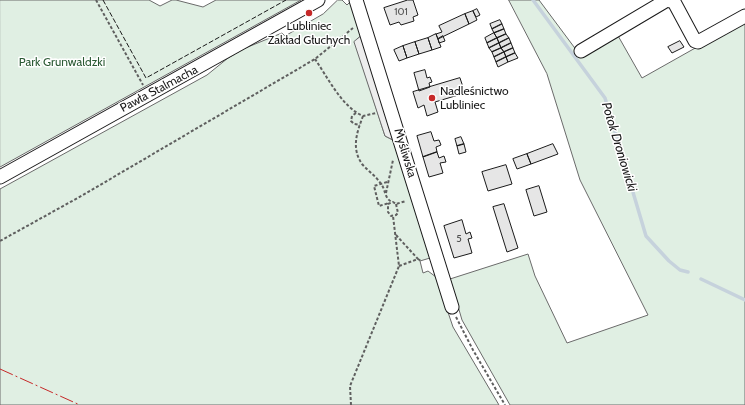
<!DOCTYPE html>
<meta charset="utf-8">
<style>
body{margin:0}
canvas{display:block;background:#fff}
</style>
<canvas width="745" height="405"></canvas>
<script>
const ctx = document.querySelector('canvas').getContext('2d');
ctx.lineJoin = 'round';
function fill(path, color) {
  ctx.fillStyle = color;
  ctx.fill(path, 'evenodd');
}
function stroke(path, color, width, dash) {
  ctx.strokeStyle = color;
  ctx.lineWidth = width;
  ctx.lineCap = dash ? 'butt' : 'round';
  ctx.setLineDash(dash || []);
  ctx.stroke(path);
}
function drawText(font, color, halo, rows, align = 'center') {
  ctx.font = font + ' Cabin,sans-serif';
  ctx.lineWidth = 3;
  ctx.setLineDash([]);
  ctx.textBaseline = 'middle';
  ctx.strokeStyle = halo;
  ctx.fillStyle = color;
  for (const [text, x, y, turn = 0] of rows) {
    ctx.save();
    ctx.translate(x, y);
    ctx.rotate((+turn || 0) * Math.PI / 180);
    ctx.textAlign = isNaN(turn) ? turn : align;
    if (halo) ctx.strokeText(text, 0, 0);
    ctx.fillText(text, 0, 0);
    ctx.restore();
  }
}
const green = new Path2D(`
 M 0,0 L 149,0 L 160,6 L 172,0 L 176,0 L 203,7 L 216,0 L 301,0 L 0,167 Z
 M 338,0 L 342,0 L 347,5 L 350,2 L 361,36 L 355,42 L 385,136 L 393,140 L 430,258 L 420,261 L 423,273 L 428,271 L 436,277 L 453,327 L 499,405 L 0,405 L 0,189 L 207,75 L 228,58 L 243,49 L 282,33 L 285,36 L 323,14 Z
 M 509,0 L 539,0 L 580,55 L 617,34 L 642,78 L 745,20 L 745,405 L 510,405 L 462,320 L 450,279 L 528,254 L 535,276 L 567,343 L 648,315 L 580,180 L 547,74 Z`);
fill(green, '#e0efe3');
stroke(green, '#6a6a6a', 1);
const parking = new Path2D(`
 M 361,36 L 393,140 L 385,136 L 354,42 Z`);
fill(parking, '#ededed');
stroke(parking, '#6a6a6a', 1);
stroke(new Path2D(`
 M 533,0 L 605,98 L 646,236 L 669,261 L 680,270 L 688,272
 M 701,279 L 745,300`), '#c6d2dc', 3.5);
const building = new Path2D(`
 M 408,0 L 413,0 L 418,15 L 413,17 L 414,21 L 401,25 L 399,22 L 390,25 L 384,8 Z
 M 477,9 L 480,15 L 476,17 L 473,11 Z
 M 473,11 L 477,20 L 469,24 L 465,14 Z
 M 465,14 L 469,24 L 438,39 L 436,34 L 442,32 L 439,26 Z
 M 500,20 L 502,24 L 492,29 L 490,24 Z
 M 502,24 L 504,29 L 494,33 L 492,29 Z
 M 504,29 L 506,34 L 497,38 L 494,33 Z
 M 494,33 L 497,38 L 487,43 L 485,38 Z
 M 436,34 L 441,47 L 432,50 L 428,38 Z
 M 506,34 L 509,38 L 499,43 L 497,38 Z
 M 443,36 L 445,41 L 439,43 L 438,39 Z
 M 428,38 L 432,50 L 419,54 L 415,42 Z
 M 497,38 L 499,43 L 489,48 L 487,43 Z
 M 509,38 L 511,43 L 501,48 L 499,43 Z
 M 680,41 L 684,47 L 672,53 L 668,47 Z
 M 415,42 L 419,54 L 407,58 L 403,46 Z
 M 499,43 L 501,48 L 492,52 L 489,48 Z
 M 511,43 L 513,48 L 504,52 L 501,48 Z
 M 403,46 L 407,58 L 399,61 L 394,50 Z
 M 501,48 L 504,52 L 494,57 L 492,52 Z
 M 513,48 L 515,53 L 506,57 L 504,52 Z
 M 504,52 L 506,57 L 496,62 L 494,57 Z
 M 515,53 L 518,58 L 508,62 L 506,57 Z
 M 506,57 L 508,62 L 498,67 L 496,62 Z
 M 425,70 L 427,78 L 430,77 L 432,82 L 429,83 L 430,87 L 419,91 L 414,73 Z
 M 460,78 L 465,93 L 435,102 L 438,112 L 427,116 L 424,105 L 418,108 L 413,92 Z
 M 431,132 L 434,141 L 439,140 L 441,145 L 436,147 L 437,152 L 423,157 L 417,136 Z
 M 461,137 L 464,144 L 457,146 L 455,139 Z
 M 464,144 L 466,152 L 459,154 L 457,146 Z
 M 553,144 L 558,154 L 531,164 L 527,154 Z
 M 437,152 L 439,158 L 444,156 L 446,162 L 440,163 L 443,173 L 429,177 L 423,157 Z
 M 527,154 L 531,164 L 517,169 L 513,159 Z
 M 506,165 L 512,184 L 488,191 L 482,172 Z
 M 539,186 L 547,212 L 534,216 L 526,190 Z
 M 504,204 L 518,248 L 507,252 L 493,207 Z
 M 462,220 L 466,234 L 470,232 L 472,238 L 468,239 L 472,253 L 454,258 L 444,226 Z`);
fill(building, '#e6e6e6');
stroke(building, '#1a1a1a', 1);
const minor = new Path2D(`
 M 356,0 L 452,307
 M 667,0 L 674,2 L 695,41 L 698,42 L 745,16
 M 581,51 L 667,0
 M 0,177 L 318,0`);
stroke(minor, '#1a1a1a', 15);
stroke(new Path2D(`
 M 96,0 L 143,85
 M 315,59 C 328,78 342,107 363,116 L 376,113
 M 356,113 L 352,116 L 351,121 L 354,124 L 360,125
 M 363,116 C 357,132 351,148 362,164 C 368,171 376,176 381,184 C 386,190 384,198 392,202
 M 387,182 L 374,186 L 379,206 L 389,203
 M 386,193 L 393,160
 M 396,204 L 398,213 L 396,215 L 391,216 L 388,212 L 388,204 L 393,202 L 396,204 L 406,201
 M 396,235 L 418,259
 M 0,241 L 83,195 L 315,59 L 353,28
 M 399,266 L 418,259 L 421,261
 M 456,317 L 473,350 L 505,405
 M 351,405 L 350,386 L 399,266 L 393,216`), '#5f5f5f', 2, [3, 2]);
stroke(minor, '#fff', 13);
stroke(new Path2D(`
 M 103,0 L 146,78 L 286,0`), '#1a1a1a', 1, [5, 2]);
stroke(new Path2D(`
 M 0,369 L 80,405`), '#c62828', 1, [14, 3, 2, 3]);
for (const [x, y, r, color] of [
 [309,13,4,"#c62828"],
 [432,98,4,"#c62828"]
]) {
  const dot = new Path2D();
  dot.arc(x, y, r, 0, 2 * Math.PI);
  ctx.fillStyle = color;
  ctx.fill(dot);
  stroke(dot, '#fff', 1.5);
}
drawText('10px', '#4d4d4d', null, [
 ["101",401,12],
 ["5",459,239]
]);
drawText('12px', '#1a1a1a', '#fff', [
 ["Lubliniec",309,26],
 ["Zakład Głuchych",309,40],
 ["Nadleśnictwo",440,91,"left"],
 ["Lubliniec",440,105,"left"]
]);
drawText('12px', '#2b5a34', '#fff', [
 ["Park Grunwaldzki",62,62]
]);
drawText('12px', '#1a1a1a', '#fff', [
 ["Pawła Stalmacha",159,89,-28],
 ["Myśliwska",405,153,73]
]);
drawText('italic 13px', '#1a1a1a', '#fff', [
 ["Potok Droniowicki",619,147,73]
]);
</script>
